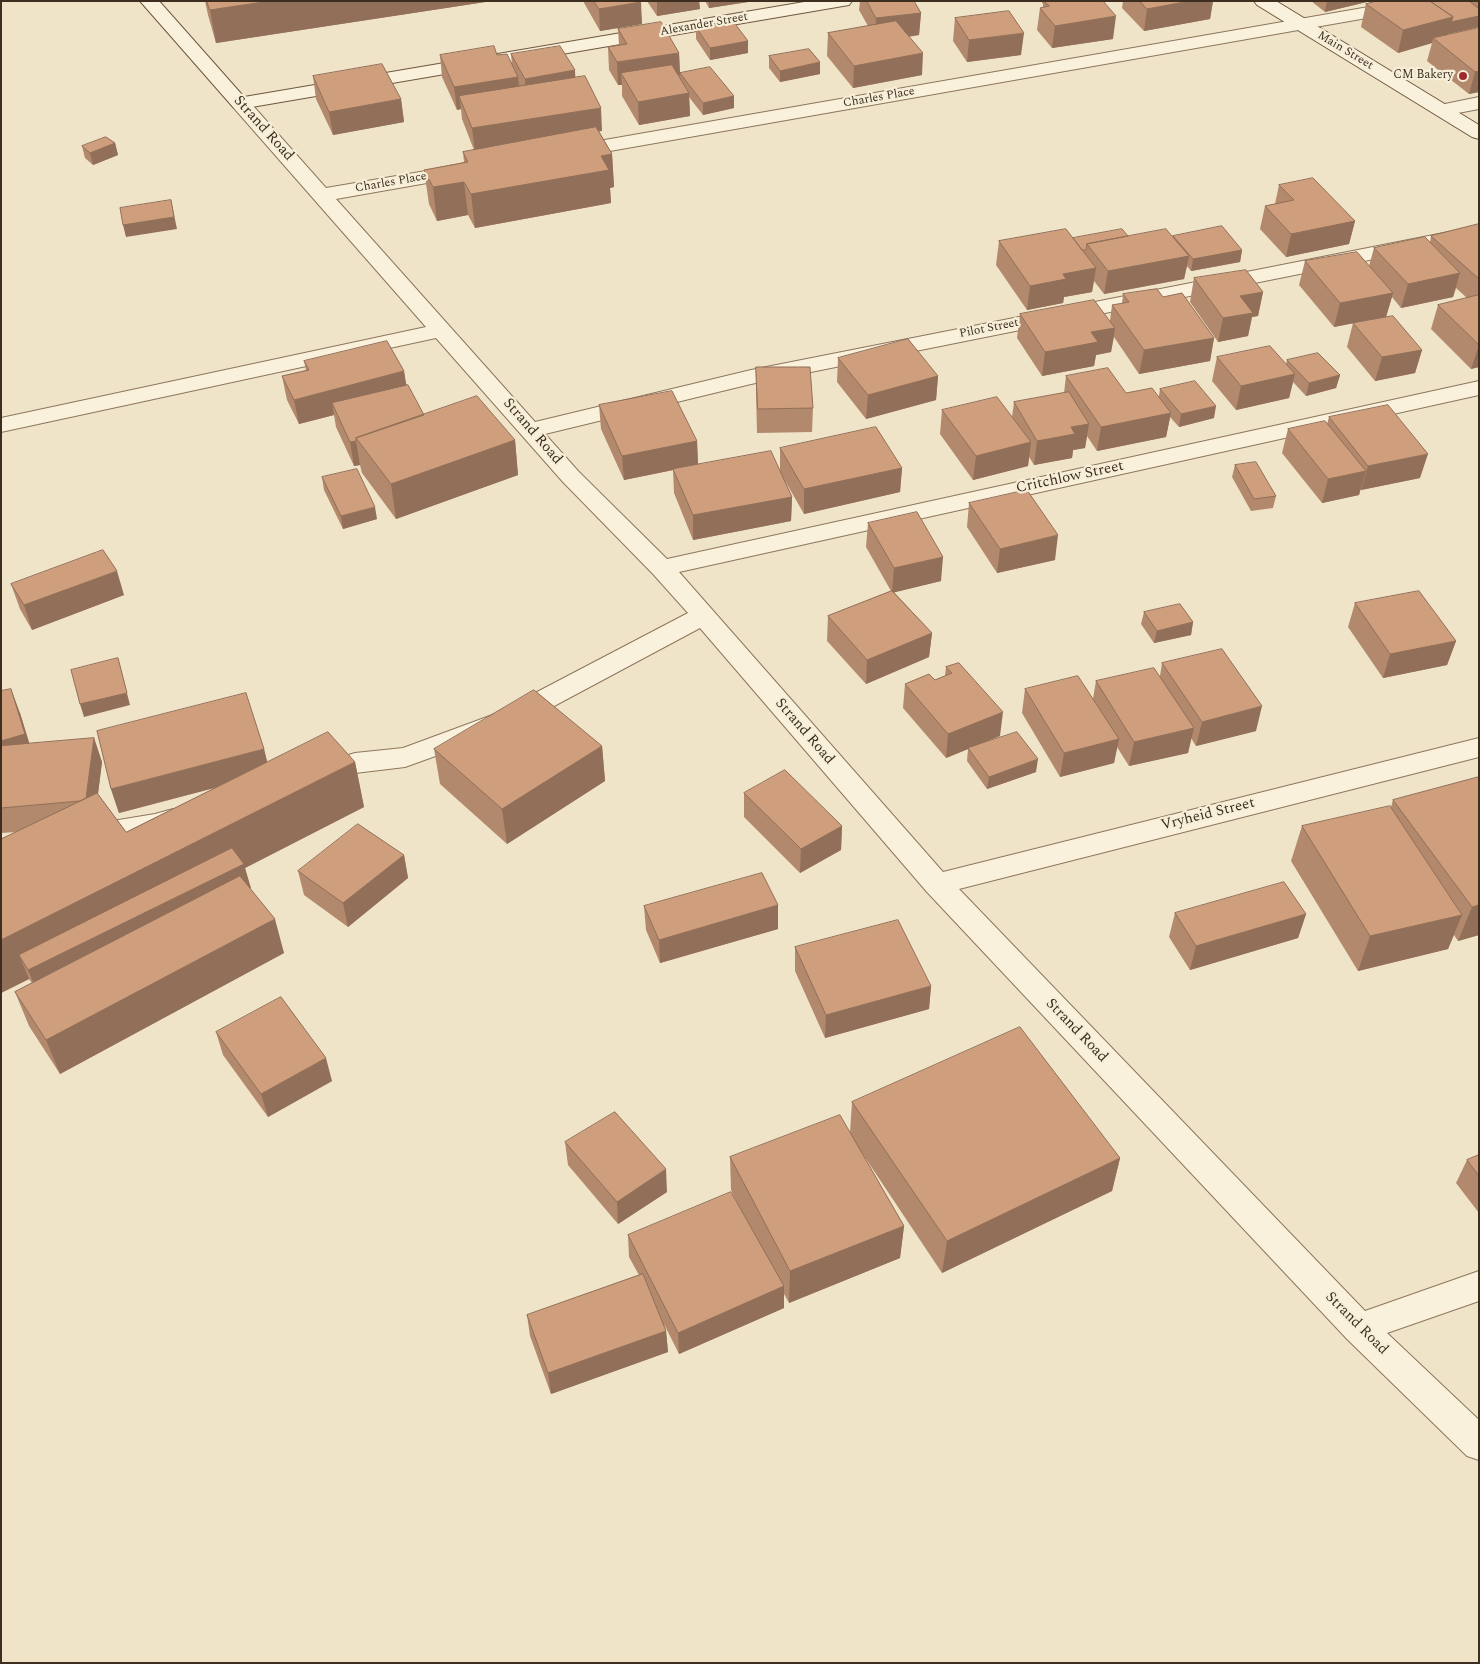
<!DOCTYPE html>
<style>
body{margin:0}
#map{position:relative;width:1480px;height:1664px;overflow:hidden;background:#f0e4c8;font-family:Spectral,serif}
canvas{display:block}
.frame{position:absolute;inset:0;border:2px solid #3d2e20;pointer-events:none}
</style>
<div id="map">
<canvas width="1480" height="1664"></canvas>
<div class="frame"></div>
</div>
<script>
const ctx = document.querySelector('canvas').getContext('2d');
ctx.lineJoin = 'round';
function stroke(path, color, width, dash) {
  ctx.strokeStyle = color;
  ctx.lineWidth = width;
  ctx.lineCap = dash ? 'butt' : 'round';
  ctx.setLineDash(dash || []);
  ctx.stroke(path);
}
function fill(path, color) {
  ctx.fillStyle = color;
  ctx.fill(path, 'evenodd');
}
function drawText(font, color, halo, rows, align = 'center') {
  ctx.font = font + ' Spectral,serif';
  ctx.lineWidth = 4.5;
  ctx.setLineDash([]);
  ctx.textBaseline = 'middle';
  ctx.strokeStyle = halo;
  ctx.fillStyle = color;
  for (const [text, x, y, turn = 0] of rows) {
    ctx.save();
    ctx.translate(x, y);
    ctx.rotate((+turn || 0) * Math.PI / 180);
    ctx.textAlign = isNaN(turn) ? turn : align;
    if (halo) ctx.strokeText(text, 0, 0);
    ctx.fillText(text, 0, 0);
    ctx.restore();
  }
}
const street = new Path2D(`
 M 1403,1 L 1444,1 L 1441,5 L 1435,6 L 570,158 L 563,156 L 560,152 L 563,148 L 570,146 Z
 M 240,97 L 247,99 L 326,188 L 461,165 L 468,167 L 471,171 L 468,175 L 461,177 L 336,199 L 535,422 L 751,370 L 1479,226 L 1479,238 L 751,384 L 545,434 L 579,472 L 667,559 L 1479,381 L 1479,395 L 679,572 L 943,872 L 1479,738 L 1479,757 L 959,889 L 1365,1311 L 1479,1271 L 1479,1301 L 1387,1333 L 1479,1420 L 1479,1460 L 1467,1456 L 1347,1339 L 927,892 L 700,628 L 513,728 L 405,767 L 355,773 L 319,784 L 310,781 L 306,774 L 310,767 L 355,753 L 403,748 L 495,714 L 688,613 L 653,574 L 563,482 L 436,338 L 1,432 L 1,418 L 426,327 L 233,107 L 231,103 L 233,99 Z
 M 1479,97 L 1479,109 L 1442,116 L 1435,114 L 1433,110 L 1435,106 Z
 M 173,809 L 183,812 L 187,819 L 183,826 L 155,834 L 88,845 L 78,842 L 74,835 L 78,828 L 88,825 L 155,814 Z`);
const secondary = new Path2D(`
 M 140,1 L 159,1 L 244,97 L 810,1 L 852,1 L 849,5 L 843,6 L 240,109 L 233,107 Z
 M 1254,1 L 1276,1 L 1479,125 L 1479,139 L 1472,137 L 1257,5 Z`);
stroke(street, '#8d765c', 2);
stroke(secondary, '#6f573f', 2);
fill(street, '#faf1dc');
fill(secondary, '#faf1dc');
fill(new Path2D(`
 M 205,1 L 492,1 L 216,43 L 208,15 Z
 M 583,1 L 640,1 L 642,24 L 600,31 Z
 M 647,1 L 699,1 L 700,9 L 657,16 Z
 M 705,1 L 748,1 L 748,2 L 709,8 Z
 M 860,1 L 914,1 L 921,13 L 919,35 L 909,37 L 922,75 L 853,88 L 827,56 L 828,33 L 868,26 L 859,10 Z
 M 1041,1 L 1103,1 L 1113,39 L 1052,48 L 1037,30 L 1040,8 L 1043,7 L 1043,4 Z
 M 1123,1 L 1213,1 L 1210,19 L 1144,31 L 1122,8 Z
 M 1311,1 L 1371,1 L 1325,12 Z
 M 1377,1 L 1479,1 L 1479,27 L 1448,34 L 1448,35 L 1479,28 L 1479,92 L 1469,94 L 1427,61 L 1432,43 L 1398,53 L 1361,27 L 1366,4 Z
 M 955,18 L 1021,55 L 967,62 L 953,41 Z
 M 696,27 L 748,41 L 748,53 L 710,60 L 696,39 Z
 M 618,29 L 679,53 L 680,73 L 734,96 L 734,108 L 703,115 L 689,97 L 690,116 L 639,125 L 622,96 L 622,85 L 618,85 L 609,70 L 608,47 L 619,45 Z
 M 511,54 L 575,70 L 575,78 L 602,131 L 599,131 L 612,154 L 614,187 L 610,188 L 611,203 L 475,228 L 468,215 L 437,221 L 429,204 L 424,170 L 464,162 L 463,152 L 474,150 L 462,119 L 461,109 L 457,110 L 442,77 L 440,55 L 497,55 L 512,65 Z
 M 769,56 L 820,74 L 780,82 L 769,68 Z
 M 313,76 L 401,99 L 404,122 L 333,135 L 316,99 Z
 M 115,143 L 118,155 L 93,165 L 85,158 L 82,146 Z
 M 1279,185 L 1355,221 L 1349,244 L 1286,257 L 1260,229 L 1265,206 L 1275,204 Z
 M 1479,224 L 1479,367 L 1471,369 L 1431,329 L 1438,305 L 1467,298 L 1456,288 L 1453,297 L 1401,308 L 1392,297 L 1386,317 L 1422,350 L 1415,373 L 1375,381 L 1347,347 L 1353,323 L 1334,327 L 1299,285 L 1305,261 L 1369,266 L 1374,248 L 1430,242 L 1431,236 Z
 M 1128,236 L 1173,237 L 1173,236 L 1242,250 L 1240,262 L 1191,271 L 1187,266 L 1184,279 L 1104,294 L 1094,281 L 1092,292 L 1064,297 L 1063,303 L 1027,310 L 996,265 L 999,241 Z
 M 1194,278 L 1263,292 L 1258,316 L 1252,317 L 1248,336 L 1218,342 L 1190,302 Z
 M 1123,294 L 1163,297 L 1214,338 L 1210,361 L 1139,374 L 1114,337 L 1111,352 L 1096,355 L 1094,366 L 1042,376 L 1017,338 L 1020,314 L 1110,321 L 1112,305 L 1122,304 Z
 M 1217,357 L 1286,364 L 1287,360 L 1340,375 L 1336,388 L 1306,396 L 1293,382 L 1289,398 L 1236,410 L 1212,381 Z
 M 838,358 L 938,376 L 936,400 L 866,419 L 837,382 Z
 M 304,361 L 404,371 L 406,385 L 424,415 L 515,440 L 518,475 L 396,519 L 362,473 L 360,465 L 354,466 L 336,427 L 334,415 L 299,424 L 287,400 L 282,376 L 306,370 Z
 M 756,367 L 813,408 L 812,432 L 757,433 L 756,391 Z
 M 1066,376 L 1126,393 L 1159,396 L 1160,389 L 1214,418 L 1179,427 L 1170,417 L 1166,437 L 1097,451 L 1087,436 L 1085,448 L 1073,450 L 1072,458 L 1034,465 L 1029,457 L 1028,466 L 973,480 L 940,434 L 942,410 L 1012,417 L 1014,402 L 1064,393 Z
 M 599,405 L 697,441 L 698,464 L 780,471 L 780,448 L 902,468 L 900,492 L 804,514 L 784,479 L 792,497 L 791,521 L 693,540 L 674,493 L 673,470 L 624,480 L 601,429 Z
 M 1329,417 L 1420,478 L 1361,490 L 1360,489 L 1359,495 L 1322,503 L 1282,453 L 1288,429 L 1327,424 Z
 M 1235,465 L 1276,496 L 1273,508 L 1251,511 L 1232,477 Z
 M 322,477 L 377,519 L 343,529 L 324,490 Z
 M 969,503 L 1055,560 L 997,573 L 967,527 Z
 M 868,523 L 941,581 L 894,592 L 932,633 L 929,657 L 866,684 L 827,641 L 828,616 L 891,591 L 866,547 Z
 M 11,584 L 124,595 L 32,630 L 20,609 Z
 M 1355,603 L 1456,641 L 1447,665 L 1383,678 L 1348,627 Z
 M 1144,612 L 1193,622 L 1191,635 L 1154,643 L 1141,624 Z
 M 959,663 L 1000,736 L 971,747 L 1036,772 L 987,789 L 967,761 L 968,749 L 946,758 L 903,708 L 905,684 L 935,680 L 945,676 L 946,667 Z
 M 1162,663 L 1256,731 L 1196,746 L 1191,738 L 1188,753 L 1129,766 L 1117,747 L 1114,763 L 1060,777 L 1022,713 L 1025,689 L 1093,699 L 1096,681 L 1160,676 Z
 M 1,691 L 20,713 L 29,744 L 94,738 L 102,762 L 98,794 L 126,832 L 215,788 L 119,813 L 111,789 L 264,749 L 267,762 L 355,762 L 364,807 L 245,868 L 250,888 L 284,953 L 60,1074 L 29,1026 L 15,992 L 32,983 L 29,979 L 1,993 L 1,839 L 17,832 L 1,833 Z
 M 602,746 L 605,781 L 507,844 L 440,784 L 434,749 Z
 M 1479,777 L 1479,935 L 1458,941 L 1454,935 L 1448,949 L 1358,971 L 1291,861 L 1302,826 L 1391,807 L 1393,800 Z
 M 744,793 L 842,826 L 841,850 L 800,873 L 744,817 Z
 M 404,855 L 408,878 L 348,927 L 304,895 L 298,871 Z
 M 778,905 L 778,929 L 660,963 L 646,930 L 644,906 Z
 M 1175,913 L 1306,914 L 1298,938 L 1190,970 L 1169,937 Z
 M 795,947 L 931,986 L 929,1009 L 825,1038 L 795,971 Z
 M 216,1032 L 332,1081 L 268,1117 L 223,1055 Z
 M 852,1102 L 1120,1158 L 1112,1191 L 942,1273 L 860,1150 L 904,1226 L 900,1258 L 789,1303 L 784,1294 L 784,1308 L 679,1354 L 664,1324 L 666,1331 L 668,1352 L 551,1394 L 530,1336 L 527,1315 L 639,1275 L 629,1257 L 628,1235 L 738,1205 L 731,1190 L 730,1157 L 850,1133 Z
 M 565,1142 L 667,1192 L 618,1224 L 568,1165 Z
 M 1479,1155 L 1479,1213 L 1456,1183 L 1467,1160 Z`), '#b2896c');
fill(new Path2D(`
 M 270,1 L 492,1 L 216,43 L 210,10 Z
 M 657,1 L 699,1 L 700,9 L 657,16 Z
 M 709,1 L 748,1 L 748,2 L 709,8 Z
 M 1190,1 L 1213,1 L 1210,19 L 1144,31 L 1147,9 Z
 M 1327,1 L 1371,1 L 1325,12 Z
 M 641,2 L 642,24 L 600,31 L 599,9 Z
 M 921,13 L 919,35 L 875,40 L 876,18 Z
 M 1116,16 L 1113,39 L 1052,48 L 1055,26 Z
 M 1479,16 L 1479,27 L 1448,34 L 1447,39 L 1433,38 L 1432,43 L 1398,53 L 1403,30 L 1453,17 Z
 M 1024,33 L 1021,55 L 967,62 L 969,40 Z
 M 748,41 L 748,53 L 710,60 L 710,48 Z
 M 679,53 L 680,75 L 627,84 L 621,73 L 622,85 L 618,85 L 617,62 Z
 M 923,53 L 922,75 L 853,88 L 854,66 Z
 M 820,62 L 820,74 L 780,82 L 780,71 Z
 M 575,70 L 576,93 L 527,102 L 525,79 Z
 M 1479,71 L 1479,92 L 1469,94 L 1475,72 Z
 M 518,77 L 520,100 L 459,96 L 461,109 L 457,110 L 454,87 Z
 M 689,93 L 690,116 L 639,125 L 638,102 Z
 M 734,96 L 734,108 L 703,115 L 703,103 Z
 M 401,99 L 404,122 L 333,135 L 329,112 Z
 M 601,108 L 602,131 L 475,151 L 472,128 Z
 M 115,143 L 118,155 L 93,165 L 90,153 Z
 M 612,154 L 614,187 L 610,188 L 611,203 L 475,228 L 471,194 L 601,156 Z
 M 464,182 L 468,215 L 437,221 L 433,187 Z
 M 171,200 L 177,229 L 126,237 L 123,225 Z
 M 1355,221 L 1349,244 L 1286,257 L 1291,234 Z
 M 1242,250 L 1240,262 L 1191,271 L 1193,259 Z
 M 1189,256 L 1184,279 L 1104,294 L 1108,271 Z
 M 1096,268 L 1092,292 L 1064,297 L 1063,303 L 1027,310 L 1030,286 L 1063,274 Z
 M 1460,273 L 1453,297 L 1401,308 L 1408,284 Z
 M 1263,292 L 1258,316 L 1252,317 L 1248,336 L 1218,342 L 1223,318 L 1240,296 Z
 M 1393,293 L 1386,317 L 1334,327 L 1340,303 Z
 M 1115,328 L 1111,352 L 1096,355 L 1094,366 L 1042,376 L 1045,352 L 1091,332 Z
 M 1214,338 L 1210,361 L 1139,374 L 1144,350 Z
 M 1479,345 L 1479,367 L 1471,369 Z
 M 1422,350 L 1415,373 L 1375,381 L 1382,357 Z
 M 404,371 L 408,395 L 332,403 L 334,415 L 299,424 L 294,400 Z
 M 1295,374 L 1289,398 L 1236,410 L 1241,386 Z
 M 1340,375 L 1336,388 L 1306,396 L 1309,383 Z
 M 938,376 L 936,400 L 866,419 L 868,395 Z
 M 1216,406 L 1214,418 L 1179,427 L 1181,414 Z
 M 1171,413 L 1166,437 L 1097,451 L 1101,427 Z
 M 1089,424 L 1085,448 L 1073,450 L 1072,458 L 1034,465 L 1037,441 L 1071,427 Z
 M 515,440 L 518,475 L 396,519 L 391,484 Z
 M 356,441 L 360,465 L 354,466 L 350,442 Z
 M 697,441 L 698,465 L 624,480 L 622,456 Z
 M 1031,442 L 1028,466 L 973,480 L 976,456 Z
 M 1428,454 L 1420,478 L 1361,490 L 1368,466 Z
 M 902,468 L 900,492 L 804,514 L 804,489 Z
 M 1366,471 L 1359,495 L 1322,503 L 1328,479 Z
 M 792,497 L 791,521 L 693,540 L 693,515 Z
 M 375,507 L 377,519 L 343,529 L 341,516 Z
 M 1058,535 L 1055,560 L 997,573 L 1000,549 Z
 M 943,557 L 941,581 L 892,593 L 894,568 Z
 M 117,571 L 124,595 L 32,630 L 24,605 Z
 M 1193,622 L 1191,635 L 1154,643 L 1157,631 Z
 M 932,633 L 929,657 L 866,684 L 867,660 Z
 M 1456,641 L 1447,665 L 1383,678 L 1390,654 Z
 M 118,658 L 130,705 L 84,717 L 80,704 Z
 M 11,689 L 20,713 L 34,758 L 1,768 L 1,741 Z
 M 1262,706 L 1256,731 L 1196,746 L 1202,722 Z
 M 1003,712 L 1000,736 L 946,758 L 948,734 Z
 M 1194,728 L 1188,753 L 1129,766 L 1134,742 Z
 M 94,738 L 102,762 L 94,825 L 86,801 Z
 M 1119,739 L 1114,763 L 1060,777 L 1064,753 Z
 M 602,746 L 605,781 L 507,844 L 502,809 Z
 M 264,749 L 270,773 L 119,813 L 111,789 Z
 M 1038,759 L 1036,772 L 987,789 L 989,777 Z
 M 355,762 L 364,807 L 245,868 L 251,888 L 38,993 L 28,970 L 19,955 L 29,979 L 1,993 L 1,940 Z
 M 842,826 L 841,850 L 800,873 L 801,849 Z
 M 404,855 L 408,878 L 348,927 L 343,903 Z
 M 778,905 L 778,929 L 660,963 L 659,940 Z
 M 1479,905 L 1479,935 L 1458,941 L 1472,907 Z
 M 1306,914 L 1298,938 L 1190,970 L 1196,946 Z
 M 1462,915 L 1448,949 L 1358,971 L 1370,936 Z
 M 275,919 L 284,953 L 60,1074 L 46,1040 Z
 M 931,986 L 929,1009 L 825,1038 L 826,1015 Z
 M 326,1058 L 332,1081 L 268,1117 L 261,1094 Z
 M 1120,1158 L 1112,1191 L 942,1273 L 947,1241 Z
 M 666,1169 L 667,1192 L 618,1224 L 617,1202 Z
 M 904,1226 L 900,1258 L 789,1303 L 790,1271 Z
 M 784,1286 L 784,1308 L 679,1354 L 678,1333 Z
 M 666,1331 L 668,1352 L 551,1394 L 548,1373 Z`), '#916f58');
const building = new Path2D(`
 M 207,1 L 270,1 L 210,10 Z
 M 594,1 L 640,1 L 641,2 L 599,9 Z
 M 867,1 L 914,1 L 921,13 L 876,18 Z
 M 1044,1 L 1103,1 L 1116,16 L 1055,26 L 1040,8 L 1049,6 Z
 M 1140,1 L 1190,1 L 1147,9 Z
 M 1377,1 L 1430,1 L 1453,17 L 1403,30 L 1366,4 Z
 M 1430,1 L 1469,1 L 1479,9 L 1479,16 L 1451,22 L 1453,17 Z
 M 1009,11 L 1024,33 L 969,40 L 955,18 Z
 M 733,21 L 748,41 L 710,48 L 696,27 Z
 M 896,21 L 923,53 L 854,66 L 828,33 Z
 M 661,22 L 679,53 L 617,62 L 608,47 L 627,44 L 618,29 Z
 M 1479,28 L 1479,71 L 1475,72 L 1433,38 Z
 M 494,46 L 497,55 L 507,54 L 518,77 L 454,87 L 440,55 Z
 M 560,46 L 575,70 L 525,79 L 511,54 Z
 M 809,49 L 820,62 L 780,71 L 769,56 Z
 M 382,64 L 401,99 L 329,112 L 313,76 Z
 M 672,65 L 689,93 L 638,102 L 621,73 Z
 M 710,67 L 734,96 L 703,103 L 680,73 Z
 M 585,76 L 601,108 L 472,128 L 459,96 Z
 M 596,127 L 612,154 L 601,156 L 609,170 L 471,194 L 464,182 L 433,187 L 424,170 L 468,162 L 463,152 Z
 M 106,137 L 115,143 L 90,153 L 82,146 Z
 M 1313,178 L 1355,221 L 1291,234 L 1265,206 L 1294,200 L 1279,185 Z
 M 171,200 L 174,217 L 123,225 L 120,208 Z
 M 1479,224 L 1479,279 L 1431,236 Z
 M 1222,226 L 1242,250 L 1193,259 L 1173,236 Z
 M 1066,229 L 1096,268 L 1063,274 L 1066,279 L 1030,286 L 999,241 Z
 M 1122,229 L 1128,236 L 1087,244 L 1086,250 L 1082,250 L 1073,238 Z
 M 1166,229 L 1189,256 L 1108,271 L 1087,244 Z
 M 1425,237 L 1460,273 L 1408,284 L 1374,248 Z
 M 1357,252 L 1393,293 L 1340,303 L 1305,261 Z
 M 1246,270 L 1263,292 L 1240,296 L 1253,313 L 1223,318 L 1194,278 Z
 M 1157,289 L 1163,297 L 1182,293 L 1214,338 L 1144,350 L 1112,305 L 1129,302 L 1123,294 Z
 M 1479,295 L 1479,345 L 1438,305 Z
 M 1094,300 L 1115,328 L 1091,332 L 1098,342 L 1045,352 L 1020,314 Z
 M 1393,316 L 1422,350 L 1382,357 L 1353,323 Z
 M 908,339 L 938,376 L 868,395 L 838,358 Z
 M 387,341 L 404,371 L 294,400 L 282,376 L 309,370 L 304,361 Z
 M 1270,346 L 1295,374 L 1241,386 L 1217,357 Z
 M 1318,353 L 1340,375 L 1309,383 L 1287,360 Z
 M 756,367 L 810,367 L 813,408 L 758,409 Z
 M 1108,368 L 1126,393 L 1152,388 L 1171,413 L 1101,427 L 1066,376 Z
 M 1195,381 L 1216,406 L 1181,414 L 1160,389 Z
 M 408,385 L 424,415 L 356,438 L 356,441 L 350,442 L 332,403 Z
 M 672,391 L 697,441 L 622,456 L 599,405 Z
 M 1069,392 L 1089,424 L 1071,427 L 1075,434 L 1037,441 L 1014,402 Z
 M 477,396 L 515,440 L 391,484 L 356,438 Z
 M 997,397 L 1031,442 L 976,456 L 942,410 Z
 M 1388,405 L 1428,454 L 1368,466 L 1329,417 Z
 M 1325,421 L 1366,471 L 1328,479 L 1288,429 Z
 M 876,427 L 902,468 L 804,489 L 780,448 Z
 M 771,451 L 792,497 L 693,515 L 673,469 Z
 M 1256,462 L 1276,496 L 1254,499 L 1235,465 Z
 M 357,469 L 375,507 L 341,516 L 322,477 Z
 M 1027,490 L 1058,535 L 1000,549 L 969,503 Z
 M 917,512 L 943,557 L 894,568 L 868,523 Z
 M 103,550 L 117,571 L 24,605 L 11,584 Z
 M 892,591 L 932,633 L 867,660 L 828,616 Z
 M 1419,591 L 1456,641 L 1390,654 L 1355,603 Z
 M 1180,604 L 1193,622 L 1157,631 L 1144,612 Z
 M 1222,649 L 1262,706 L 1202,722 L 1162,663 Z
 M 118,658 L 127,693 L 80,704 L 71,670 Z
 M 959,663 L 1003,712 L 948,734 L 905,684 L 929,674 L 935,680 L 952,673 L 946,667 Z
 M 1154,668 L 1194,728 L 1134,742 L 1096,681 Z
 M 1078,676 L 1119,739 L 1064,753 L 1025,689 Z
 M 11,689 L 25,734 L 1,741 L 1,691 Z
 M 534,690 L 602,746 L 502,809 L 434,749 Z
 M 246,693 L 264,749 L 111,789 L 97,731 Z
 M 328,732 L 355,762 L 1,940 L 1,839 L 97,793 L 126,832 Z
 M 1017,732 L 1038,759 L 989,777 L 968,748 Z
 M 94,738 L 86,798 L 80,801 L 1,808 L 1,746 Z
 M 785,770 L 842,826 L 801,849 L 744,793 Z
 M 1479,777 L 1479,905 L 1472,907 L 1393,800 Z
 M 1390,806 L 1462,915 L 1370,936 L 1302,826 Z
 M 358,824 L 404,855 L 343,903 L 298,871 Z
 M 232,848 L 244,864 L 28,970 L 19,955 Z
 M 762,873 L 778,905 L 659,940 L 644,906 Z
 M 240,876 L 275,919 L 46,1040 L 15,992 Z
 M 1284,882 L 1306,914 L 1196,946 L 1175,913 Z
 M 898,920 L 931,986 L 826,1015 L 795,947 Z
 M 281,997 L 326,1058 L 261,1094 L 216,1032 Z
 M 1020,1027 L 1120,1158 L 947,1241 L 852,1102 Z
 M 615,1112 L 666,1169 L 617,1202 L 565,1142 Z
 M 840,1115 L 904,1226 L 790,1271 L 730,1157 Z
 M 1479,1155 L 1479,1176 L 1467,1160 Z
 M 731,1192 L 784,1286 L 678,1333 L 628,1235 Z
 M 643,1274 L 666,1331 L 548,1373 L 527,1315 Z`);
fill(building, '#cf9f7d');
stroke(building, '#916f58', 1);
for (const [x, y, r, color] of [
 [1463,76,5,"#9e2a2b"]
]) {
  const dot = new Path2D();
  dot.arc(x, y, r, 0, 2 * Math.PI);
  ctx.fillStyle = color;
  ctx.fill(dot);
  stroke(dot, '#f7eed8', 2);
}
drawText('12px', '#3d2e20', '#f7eed8', [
 ["Alexander Street",704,25,-10],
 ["Main Street",1345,51,31],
 ["Charles Place",879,98,-10],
 ["Charles Place",391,183,-10],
 ["Pilot Street",989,329,-11]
]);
drawText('12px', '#3d2e20', '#f7eed8', [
 ["CM Bakery",1453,76]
], 'right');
drawText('15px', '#3d2e20', '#f7eed8', [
 ["Strand Road",263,129,48],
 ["Strand Road",532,432,49],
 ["Critchlow Street",1070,478,-12],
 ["Strand Road",804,732,49],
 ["Vryheid Street",1208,815,-14],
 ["Strand Road",1076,1031,46],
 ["Strand Road",1356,1324,45]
]);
</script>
